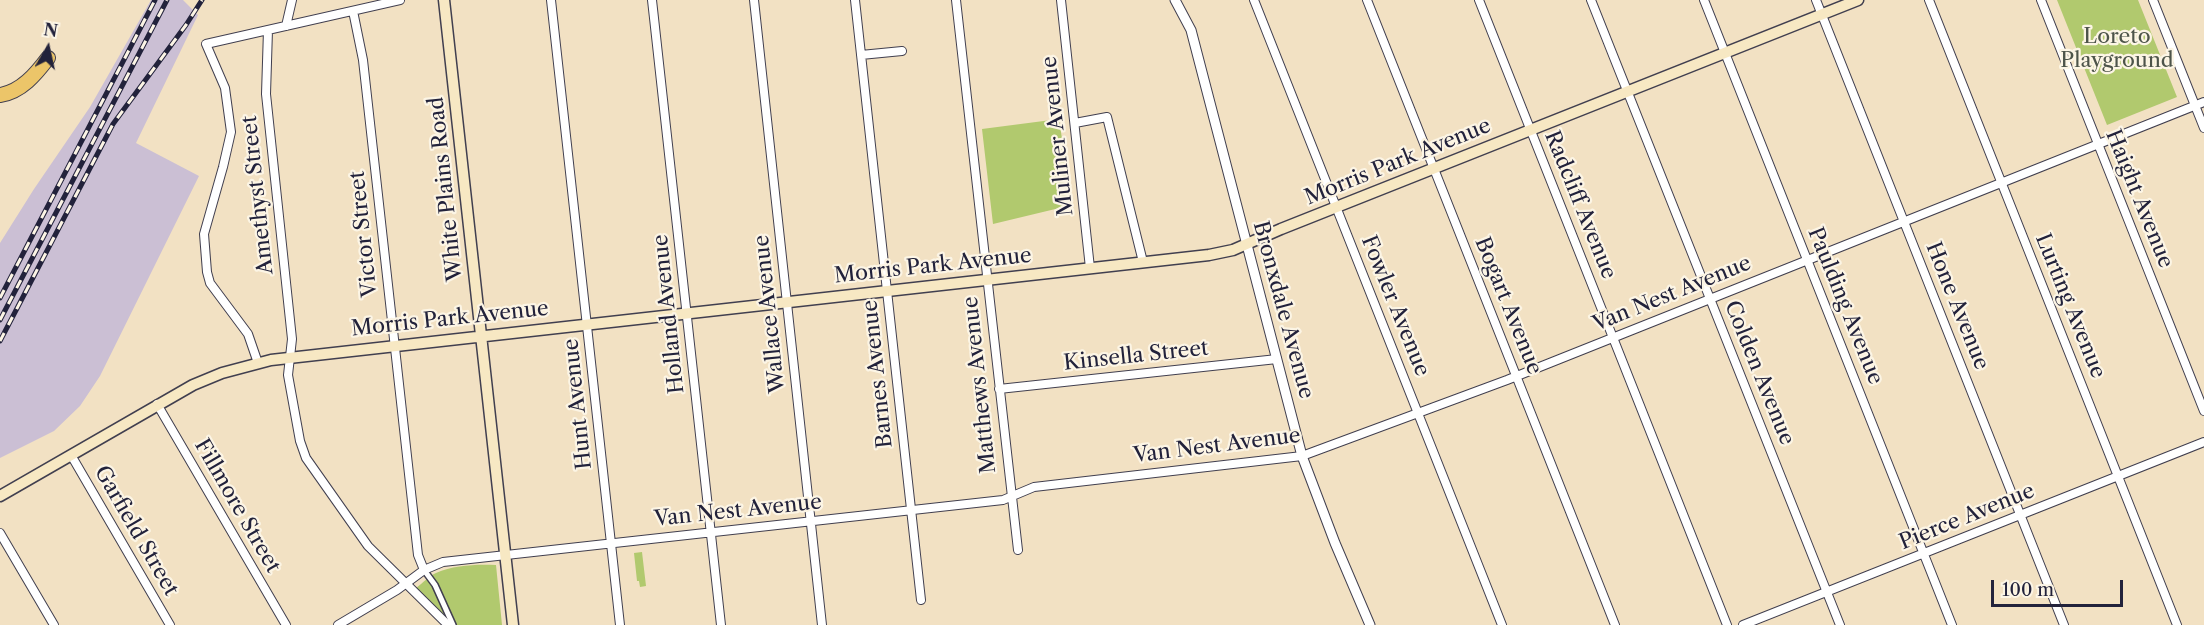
<!DOCTYPE html>
<html>
<head>
<meta charset="utf-8">
<style>
  body { margin:0 }
  #map { position:relative; width:2204px; height:625px; overflow:hidden; background:#f2e1c3; font-family:"Libre Caslon Text",serif }
  canvas { display:block }
  .north { position:absolute; left:18px; top:18px; width:60px; height:60px; -webkit-text-stroke:4px #fcf5e5; paint-order:stroke; rotate:9deg; font-size:16px; font-weight:700; line-height:24px; text-align:center; color:#22223b }
  .north::after { content:''; display:block; margin:auto; width:21px; height:27px; background:#22223b; clip-path:polygon(50% 0,100% 100%,50% 72%,0 100%) }
  .scale { position:absolute; left:1991px; top:580px; width:132px; height:27px; box-sizing:border-box; border:3px solid #22223b; border-top:0; padding-left:8px; font-size:18px; line-height:21px; white-space:nowrap; color:#22223b; -webkit-text-stroke:4px #fcf5e5; paint-order:stroke }
</style>
</head>
<body>
<div id="map">
<canvas width="2204" height="625"></canvas>
<div class="north">N</div>
<div class="scale">100 m</div>
</div>
<script>
const ctx = document.querySelector('canvas').getContext('2d');
ctx.lineJoin = 'round';
function fillPath(path, color) { ctx.fillStyle = color; ctx.fill(path, 'evenodd'); }
function strokePath(path, color, width, dash) { ctx.strokeStyle = color; ctx.lineWidth = width; ctx.lineCap = dash ? 'butt' : 'round'; ctx.setLineDash(dash || []); ctx.stroke(path); }
function drawText(font, color, halo, rows, align = 'center') {
  ctx.font = font + ' "Libre Caslon Text",serif'; ctx.lineWidth = 4.5; ctx.setLineDash([]); ctx.textBaseline = 'middle'; ctx.strokeStyle = halo; ctx.fillStyle = color; for (const [text, x, y, turn = 0] of rows) {
    ctx.save(); ctx.translate(x, y); ctx.rotate((+turn || 0) * Math.PI / 180); ctx.textAlign = isNaN(turn) ? turn : align; if (halo) ctx.strokeText(text, 0, 0); ctx.fillText(text, 0, 0); ctx.restore();
  }
}
fillPath(new Path2D(`
  M151 0H183L198 15 136 143 199 176 100 376 80 406 54 431 0 458V243L34 189 90 107Z`), '#cbbfd4');
fillPath(new Path2D(`
  M2057 0H2138L2177 97 2107 125Z
  M1059 119 1072 205 993 224 982 129Z
  M642 552 646 586 640 587 639 581H637L634 553Z
  M496 565 502 625H455L417 590 416 588C423 583 429 576 436 573 454 565 477 564 496 565Z`), '#b1c96e');
const pedestrian = new Path2D(`
  M424 570 435 585 453 625`);
const minor = new Path2D(`
  M551 0 620 625
  M652 0 721 625
  M754 0 822 625
  M855 0 921 600
  M956 0 1018 550
  M1061 0 1090 268
  M1254 0 1502 625
  M1367 0 1615 625
  M1479 0 1727 625
  M1591 0 1840 625
  M1704 0 1952 625
  M1816 0 2064 625
  M1929 0 2177 625
  M2041 0 2204 411
  M2153 0 2204 128
  M353 11 363 60 418 555 424 570
  M286 26 292 0
  M268 30 266 94 292 339 288 375 300 441 306 458 368 546 448 625
  M861 55 902 51
  M1075 123 1107 117 1143 262
  M258 363 248 334 210 283 207 272 204 234 223 167 231 132 225 88 206 44 400 0
  M999 389 1277 359
  M157 404 286 625
  M71 455 170 625
  M0 533 54 625
  M338 625 397 590 424 570 443 562 1003 500 1034 487 1302 456 1507 380 2204 102
  M1743 625 2204 442`);
const tertiary = new Path2D(`
  M1175 0 1191 30 1302 456 1335 543 1370 625`);
const secondary = new Path2D(`
  M444 0 513 625
  M0 496 193 385 222 373 271 360 1209 255 1233 250 1281 229 1858 0`);
const motorway = new Path2D(`
  M0 95C21 92 36 74 48 58`);
strokePath(pedestrian, '#413f4f', 8);
strokePath(minor, '#413f4f', 10);
strokePath(tertiary, '#413f4f', 11);
strokePath(secondary, '#413f4f', 13);
strokePath(motorway, '#413f4f', 16);
strokePath(pedestrian, '#fff', 5);
strokePath(minor, '#fff', 8);
strokePath(tertiary, '#fff', 9);
strokePath(secondary, '#f7e8c3', 10);
strokePath(motorway, '#ecc569', 14);
const rail = new Path2D(`
  M0 298 155 0
  M0 320 167 0
  M0 341 113 124 186 25 202 0`);
strokePath(rail, '#22223b', 5);
strokePath(rail, '#fcf5e5', 3, [9]);
drawText('21px', '#4d544a', '#fcf5e5', [
  ["Loreto",2117,37],
  ["Playground",2117,61]
]);
drawText('21px', '#22223b', '#fcf5e5', [
  ["Muliner Avenue",1058,136,-96],
  ["Morris Park Avenue",1398,162,-22],
  ["White Plains Road",446,189,-96],
  ["Amethyst Street",258,195,-96],
  ["Haight Avenue",2139,199,68],
  ["Radcliff Avenue",1580,205,68],
  ["Victor Street",364,234,-96],
  ["Morris Park Avenue",933,266,-6],
  ["Van Nest Avenue",1672,294,-22],
  ["Fowler Avenue",1395,306,68],
  ["Bogart Avenue",1508,306,68],
  ["Paulding Avenue",1845,306,68],
  ["Hone Avenue",1957,306,68],
  ["Lurting Avenue",2070,306,68],
  ["Bronxdale Avenue",1283,310,75],
  ["Holland Avenue",669,314,-96],
  ["Wallace Avenue",770,314,-96],
  ["Morris Park Avenue",450,319,-6],
  ["Kinsella Street",1136,356,-6],
  ["Colden Avenue",1759,373,68],
  ["Barnes Avenue",878,374,-96],
  ["Matthews Avenue",980,385,-96],
  ["Hunt Avenue",578,404,-96],
  ["Van Nest Avenue",1217,446,-7],
  ["Fillmore Street",237,506,60],
  ["Van Nest Avenue",738,511,-6],
  ["Pierce Avenue",1967,517,-22],
  ["Garfield Street",136,531,60]
]);
</script>
</body>
</html>
